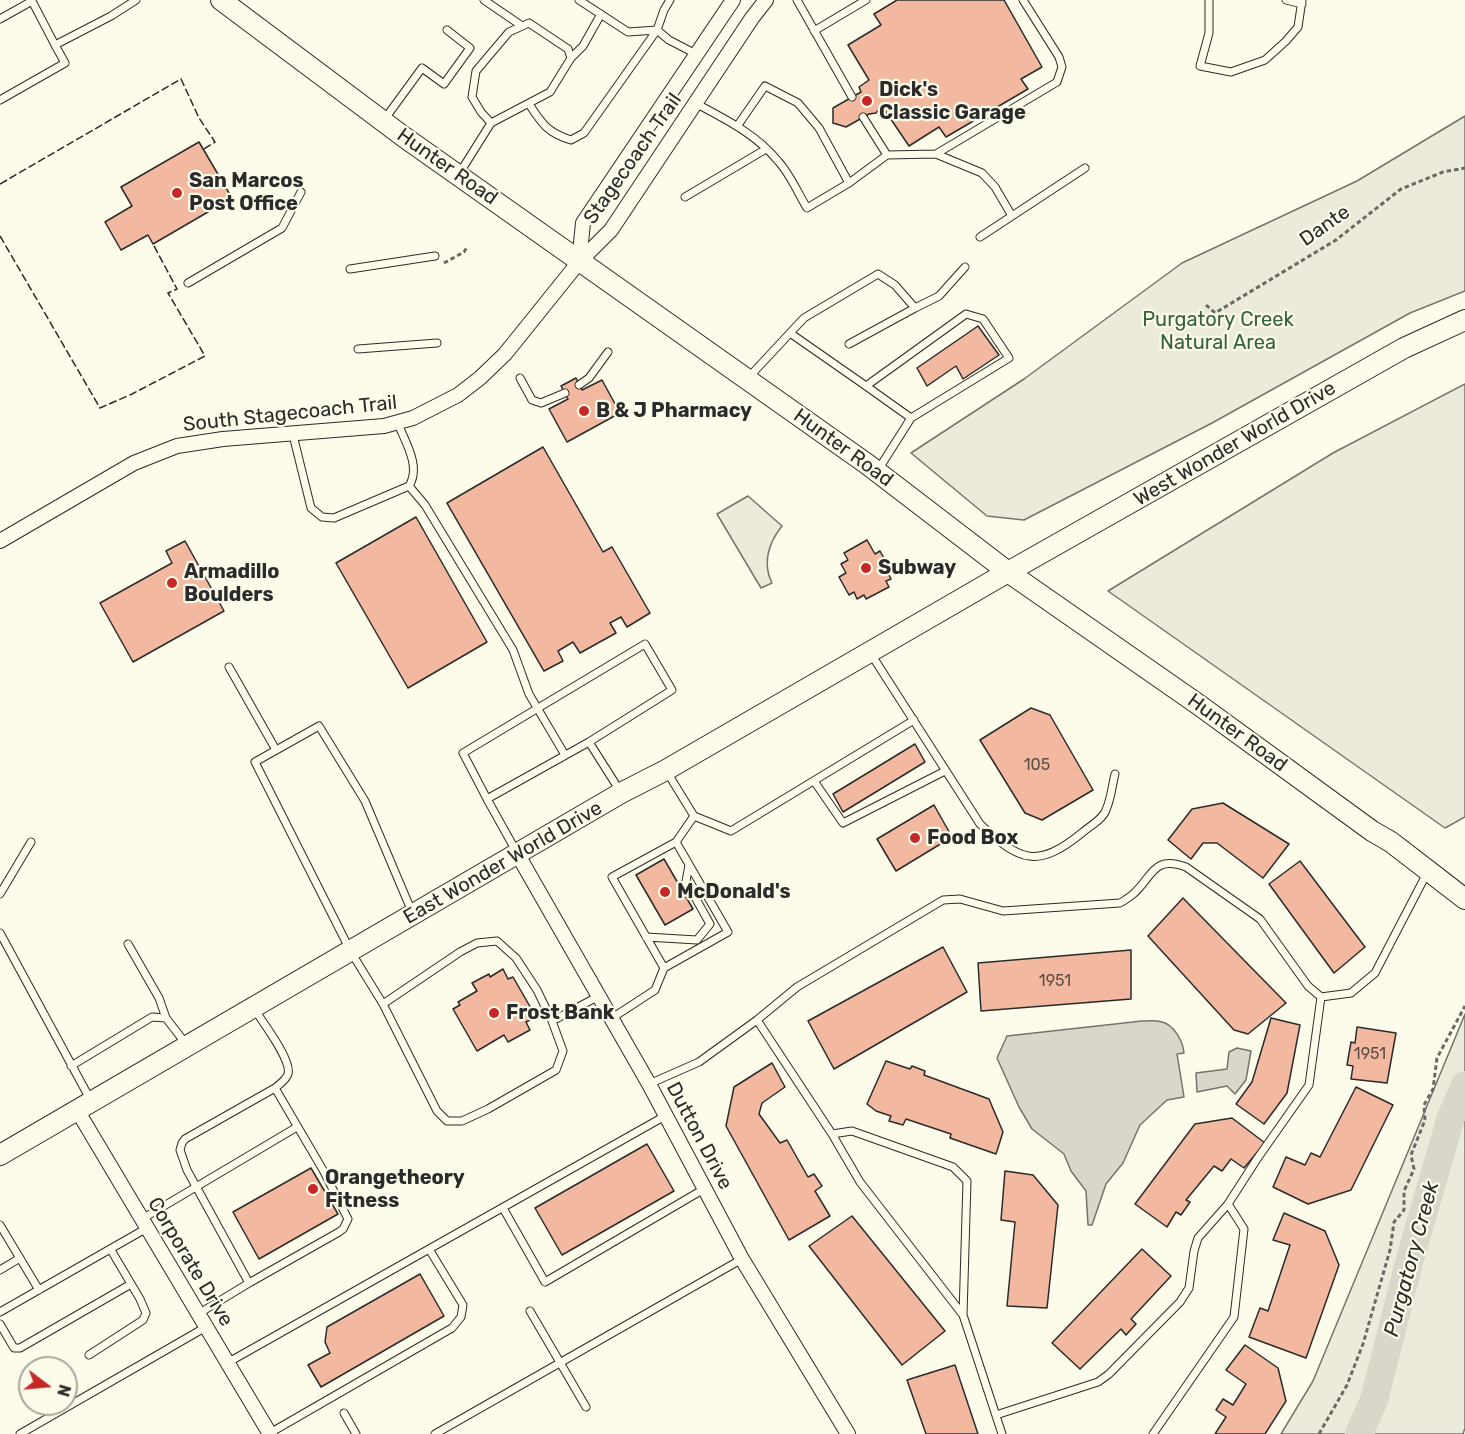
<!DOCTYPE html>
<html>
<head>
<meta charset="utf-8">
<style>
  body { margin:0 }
  #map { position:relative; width:1465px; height:1434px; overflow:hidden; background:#fdfbea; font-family:Rubik,sans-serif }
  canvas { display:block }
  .north { position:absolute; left:18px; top:1356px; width:60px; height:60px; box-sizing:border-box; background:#fdfbea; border:2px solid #a9a89e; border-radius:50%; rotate:106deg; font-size:16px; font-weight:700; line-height:24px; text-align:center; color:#2b2b2b }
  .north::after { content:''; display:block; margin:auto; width:21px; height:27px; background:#c62828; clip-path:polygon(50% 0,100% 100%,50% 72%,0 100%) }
</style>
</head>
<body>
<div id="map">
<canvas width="1465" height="1434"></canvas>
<div class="north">N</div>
</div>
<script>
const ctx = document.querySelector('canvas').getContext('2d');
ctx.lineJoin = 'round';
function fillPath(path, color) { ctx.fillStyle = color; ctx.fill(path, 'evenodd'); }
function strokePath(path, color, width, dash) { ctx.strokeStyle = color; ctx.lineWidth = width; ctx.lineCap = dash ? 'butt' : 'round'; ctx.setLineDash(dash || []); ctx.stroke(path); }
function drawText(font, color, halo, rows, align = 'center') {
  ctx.font = font + ' Rubik,sans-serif'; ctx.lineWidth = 4.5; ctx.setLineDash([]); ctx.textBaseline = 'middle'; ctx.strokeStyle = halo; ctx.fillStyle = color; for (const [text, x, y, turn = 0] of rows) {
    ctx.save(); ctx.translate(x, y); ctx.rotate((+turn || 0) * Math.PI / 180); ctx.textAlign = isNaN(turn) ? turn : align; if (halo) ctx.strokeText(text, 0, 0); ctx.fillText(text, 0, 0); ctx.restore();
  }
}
const green = new Path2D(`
  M1465 116V291L1410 313 1212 423 1024 520 987 516 911 453 1024 379 1182 263 1357 181Z
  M1465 384V817L1445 828 1108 591 1333 453Z
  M748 496 782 526C769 542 762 563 772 583L761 588 717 514Z
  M1465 1014V1428L1463 1434H1281L1313 1381Z`);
fillPath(green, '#ecebdb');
strokePath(green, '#74746e', 1.5);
const water = new Path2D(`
  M1142 1021C1148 1021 1156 1020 1162 1022 1174 1025 1183 1041 1184 1053L1177 1054 1184 1097 1167 1100 1140 1125 1123 1163 1106 1184 1092 1225H1088L1086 1191 1071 1171 1064 1154 1032 1129 1019 1107 997 1058 1007 1036Z
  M1237 1048 1251 1051 1246 1080 1235 1094 1227 1086 1197 1092 1196 1073 1227 1069 1229 1052Z`);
fillPath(water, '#d8d7c9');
strokePath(water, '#74746e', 1.5);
strokePath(new Path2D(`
  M1359 1434 1374 1400 1410 1259 1451 1117 1465 1085`), '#d8d7c9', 28);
const building = new Path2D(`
  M897 0H1004L1042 67 1021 79 1028 89 946 137 939 127 909 146 882 106 876 113 869 114 846 127 833 123V108L861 92 859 87 869 80 848 45 881 25 874 14Z
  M199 142 232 198 153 244 148 235 121 250 105 222 132 206 121 187Z
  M978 326 999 355 963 379 956 366 927 386 917 368Z
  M576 378 582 390 602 380 620 413 567 442 549 409 568 399 561 386Z
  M543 447 603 552 612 547 650 613 627 627 621 617 610 623 616 633 580 653 573 642 558 651 563 661 544 671 447 503Z
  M416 517 487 642 408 688 336 563Z
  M867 540 875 554 880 551 891 571 888 573 891 579 886 581 889 587 866 599 864 595 857 599 854 592 849 595 839 577 846 573 841 564 848 560 844 553Z
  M185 541 224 611 133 662 100 603 172 563 166 551Z
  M1031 708 1050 715 1093 790 1042 820 1025 813 980 740Z
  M915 744 925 762 843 812 833 794Z
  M1223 803 1289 844 1263 878 1217 843H1203L1191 859 1168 840 1192 809Z
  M934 805 952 837 896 871 877 839Z
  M664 859 693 909 665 925 636 875Z
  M1300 861 1365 947 1334 973 1269 884Z
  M1183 898 1286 1003 1248 1034 1234 1030 1148 936Z
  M943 947 967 992 834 1069 808 1021Z
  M1131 950V999L981 1011 978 963Z
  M503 969 508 979 513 977 536 1017 526 1022 530 1030 508 1042 504 1035 477 1051 453 1009 460 1005 458 1002 477 991 472 983 489 974 490 977Z
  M1271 1018 1300 1025 1287 1093 1264 1124 1236 1104 1252 1082Z
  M1357 1027 1396 1033 1387 1083 1351 1079 1353 1066 1347 1065 1351 1042 1355 1043Z
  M886 1061 910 1069 912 1066 925 1071 924 1075 989 1099 1003 1132 996 1154 950 1138 951 1134 906 1119 903 1125 889 1121 891 1116 876 1111 867 1104Z
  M772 1063 785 1087 762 1103 759 1114 780 1143 787 1140 808 1177 814 1174 822 1186 815 1191 830 1216 789 1240 726 1126 734 1087Z
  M1356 1087 1393 1105 1351 1190 1308 1204 1273 1187 1286 1157 1305 1165 1311 1153 1320 1157Z
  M1232 1118 1265 1143 1244 1168 1231 1159 1222 1171 1214 1166 1186 1200 1190 1202 1181 1215 1176 1212 1167 1227 1135 1204 1195 1124Z
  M647 1144 674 1191 562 1255 535 1208Z
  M311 1168 338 1214 259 1259 233 1212Z
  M1005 1171 1033 1175 1058 1205 1047 1308 1007 1306 1015 1222 1001 1220Z
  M1284 1213 1325 1231 1339 1265 1306 1358 1249 1337 1260 1308 1268 1311 1290 1245 1273 1240Z
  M852 1216 945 1331 902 1365 809 1246Z
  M1142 1249 1171 1276 1131 1319 1136 1324 1126 1335 1121 1329 1080 1369 1052 1343Z
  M420 1274 444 1316 321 1387 308 1365 330 1353 325 1342 327 1327Z
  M1245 1345 1278 1368 1286 1401 1265 1434H1215L1226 1417 1216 1410 1223 1399 1233 1405 1246 1384 1226 1370Z
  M955 1365 978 1434H926L907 1380Z`);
fillPath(building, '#f2b8a0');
strokePath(building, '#2b2b2b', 1.5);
const lane = new Path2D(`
  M484 0 522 26
  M579 0 628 32 657 30
  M670 0 664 10 657 30 669 40 696 54
  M797 0 852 97
  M1209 0V33L1200 66 1231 72 1265 60 1286 41 1298 27 1302 0
  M1286 0 1302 4
  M0 19 32 1 55 45
  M814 31 866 0
  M571 58 583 46 601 14
  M0 100 65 63 55 45 111 16 136 0
  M695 103C725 119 756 134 778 161 790 174 798 193 807 208L849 183 887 155 936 154 982 173 995 187 1012 216 1085 168
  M529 104C542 124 548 133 571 140L584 133 657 30
  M863 117 887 155
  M384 120 422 68 444 84 470 48 447 30
  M738 125 765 86 798 103 819 128 849 183
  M936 154 1057 82 1062 67 1059 57 1023 0
  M459 174 491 123 550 92 571 58 568 49 529 23 509 32 476 71 472 97 481 112 491 123
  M685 197 766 149
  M980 237 1012 216
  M350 269 435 256
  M188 283 282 228 301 192
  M790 333 866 386 966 314 983 319 1009 358 911 418 878 470
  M849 344 915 308
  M358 349 437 343
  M749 377 804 318 878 274 895 285 915 308 939 296 965 267
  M520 378 532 400 541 403 565 393
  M579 385 589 378 608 352
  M866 386 911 418
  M293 435 311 508 322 517 334 518 409 486C421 467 406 443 398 424
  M409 486 425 505 513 650 529 694 565 755
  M871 654 980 824C1020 862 1038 869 1083 832 1090 826 1103 819 1106 810 1111 799 1112 786 1115 774
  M229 667 276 750
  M667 772 694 816 731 831 914 720
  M814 781 843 823 945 771
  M487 799 463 753 645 644 672 690 589 742
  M516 851 487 799 589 742 620 791
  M0 894 31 842
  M0 933 90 1099
  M646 937 697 940 710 924 686 881 689 865
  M497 941 516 958 537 990 552 1021 563 1051 556 1070 488 1109 462 1121H447L437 1111 383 1004 460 952 477 943Z
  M128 944 159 998 166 1018
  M664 968 728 932 676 842
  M383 1004 351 952 255 762 319 726 365 801 412 912
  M255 1010C263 1023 292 1060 288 1074 286 1080 280 1084 275 1088L185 1139 182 1143 180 1150 187 1170 249 1283 339 1232 343 1229 348 1219 323 1170 275 1088
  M612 1018 655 990 664 968 612 877 676 842 694 816
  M757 1020 832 1134 860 1182 963 1315 1002 1434
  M552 1021 599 996
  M71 1066 152 1017 166 1018 186 1044
  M649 1084 699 1062 757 1020 797 987 943 900 960 899 1003 911 1120 903C1124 901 1128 898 1132 895 1152 879 1152 854 1186 867L1260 919 1308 986 1321 997 1351 993 1375 973 1427 873
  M832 1134 852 1131 953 1167 967 1181 963 1315
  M503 1208 545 1282 704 1189
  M142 1219 297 1127
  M0 1225 39 1290
  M0 1270 20 1258
  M530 1311 586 1407
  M0 1312 147 1228
  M198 1314 249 1283
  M0 1324 14 1348H20L131 1284
  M89 1355 143 1320 146 1313 140 1299 111 1250
  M227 1363 665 1116
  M344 1413 356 1434
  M996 1415 1098 1382 1109 1374 1180 1302 1189 1288 1194 1251 1198 1238 1228 1204
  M270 1433 452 1328 461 1317 463 1305 429 1249
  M20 1434 206 1327
  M435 1434 742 1259
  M1153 1434 1234 1317 1244 1229 1228 1204 1257 1159 1309 1085 1321 997`);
const street = new Path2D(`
  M579 262 583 223 733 0
  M0 541 134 463 177 446 223 439 384 426 413 418 458 395 480 378 505 354 579 262 611 230 752 18 766 0
  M518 855 649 1084 742 1259 848 1434
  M77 1110 270 1434`);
const secondary = new Path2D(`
  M221 0 404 137 867 464 1008 572 1199 705 1372 831 1391 842 1465 899
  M0 1155 621 793 666 770 1008 572 1404 348 1465 320`);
strokePath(lane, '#2b2b2b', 9);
strokePath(street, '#2b2b2b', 16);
strokePath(secondary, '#2b2b2b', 22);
strokePath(new Path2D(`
  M444 263 464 252 467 247
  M1206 305 1215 313 1336 240 1401 189 1443 172 1465 168
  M1319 1434 1347 1385 1363 1344 1390 1250 1394 1222 1404 1210V1191L1414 1169 1411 1155 1425 1120 1424 1105 1433 1089 1437 1058 1465 1006`), '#6a6964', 3, [4.5, 3]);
strokePath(lane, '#fdfbea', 7);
strokePath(street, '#fdfbea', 14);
strokePath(secondary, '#fdfbea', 20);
strokePath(new Path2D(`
  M0 184 181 79 199 118 215 142 204 149
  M0 236 100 408 132 394 205 356 168 293 177 289 153 244`), '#2b2b2b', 1.5, [8, 3]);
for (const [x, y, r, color] of [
  [867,101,6,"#c62828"],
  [177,193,6,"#c62828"],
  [584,411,6,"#c62828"],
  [866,568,6,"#c62828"],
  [172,583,6,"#c62828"],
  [915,838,6,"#c62828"],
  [665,892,6,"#c62828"],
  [494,1013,6,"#c62828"],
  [313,1189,6,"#c62828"]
]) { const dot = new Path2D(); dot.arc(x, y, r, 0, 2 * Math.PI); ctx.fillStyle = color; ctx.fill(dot); strokePath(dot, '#fdfbea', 2); }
drawText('16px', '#5d4e48', null, [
  ["105",1037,765],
  ["1951",1055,981],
  ["1951",1370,1054]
]);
drawText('bold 20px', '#2b2b2b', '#fdfbea', [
  ["Dick's",879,90],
  ["Classic Garage",879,113],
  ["San Marcos",189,181],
  ["Post Office",189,204],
  ["B & J Pharmacy",596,411],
  ["Subway",878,568],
  ["Armadillo",184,572],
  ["Boulders",184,595],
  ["Food Box",927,838],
  ["McDonald's",677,892],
  ["Frost Bank",506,1013],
  ["Orangetheory",325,1178],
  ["Fitness",325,1201]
], 'left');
drawText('20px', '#2b2b2b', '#fdfbea', [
  ["Stagecoach Trail",633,159,-55],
  ["Hunter Road",447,167,35],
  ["Dante",1325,226,-35],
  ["South Stagecoach Trail",290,414,-6],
  ["West Wonder World Drive",1235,444,-30],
  ["Hunter Road",843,448,36],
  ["Hunter Road",1237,733,36],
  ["East Wonder World Drive",503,863,-30],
  ["Dutton Drive",699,1136,62],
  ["Corporate Drive",190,1262,59]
]);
drawText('20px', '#34623c', '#fdfbea', [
  ["Purgatory Creek",1218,320],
  ["Natural Area",1218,343]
]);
drawText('italic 21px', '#2b2b2b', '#fdfbea', [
  ["Purgatory Creek",1412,1259,-75]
]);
</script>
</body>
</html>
